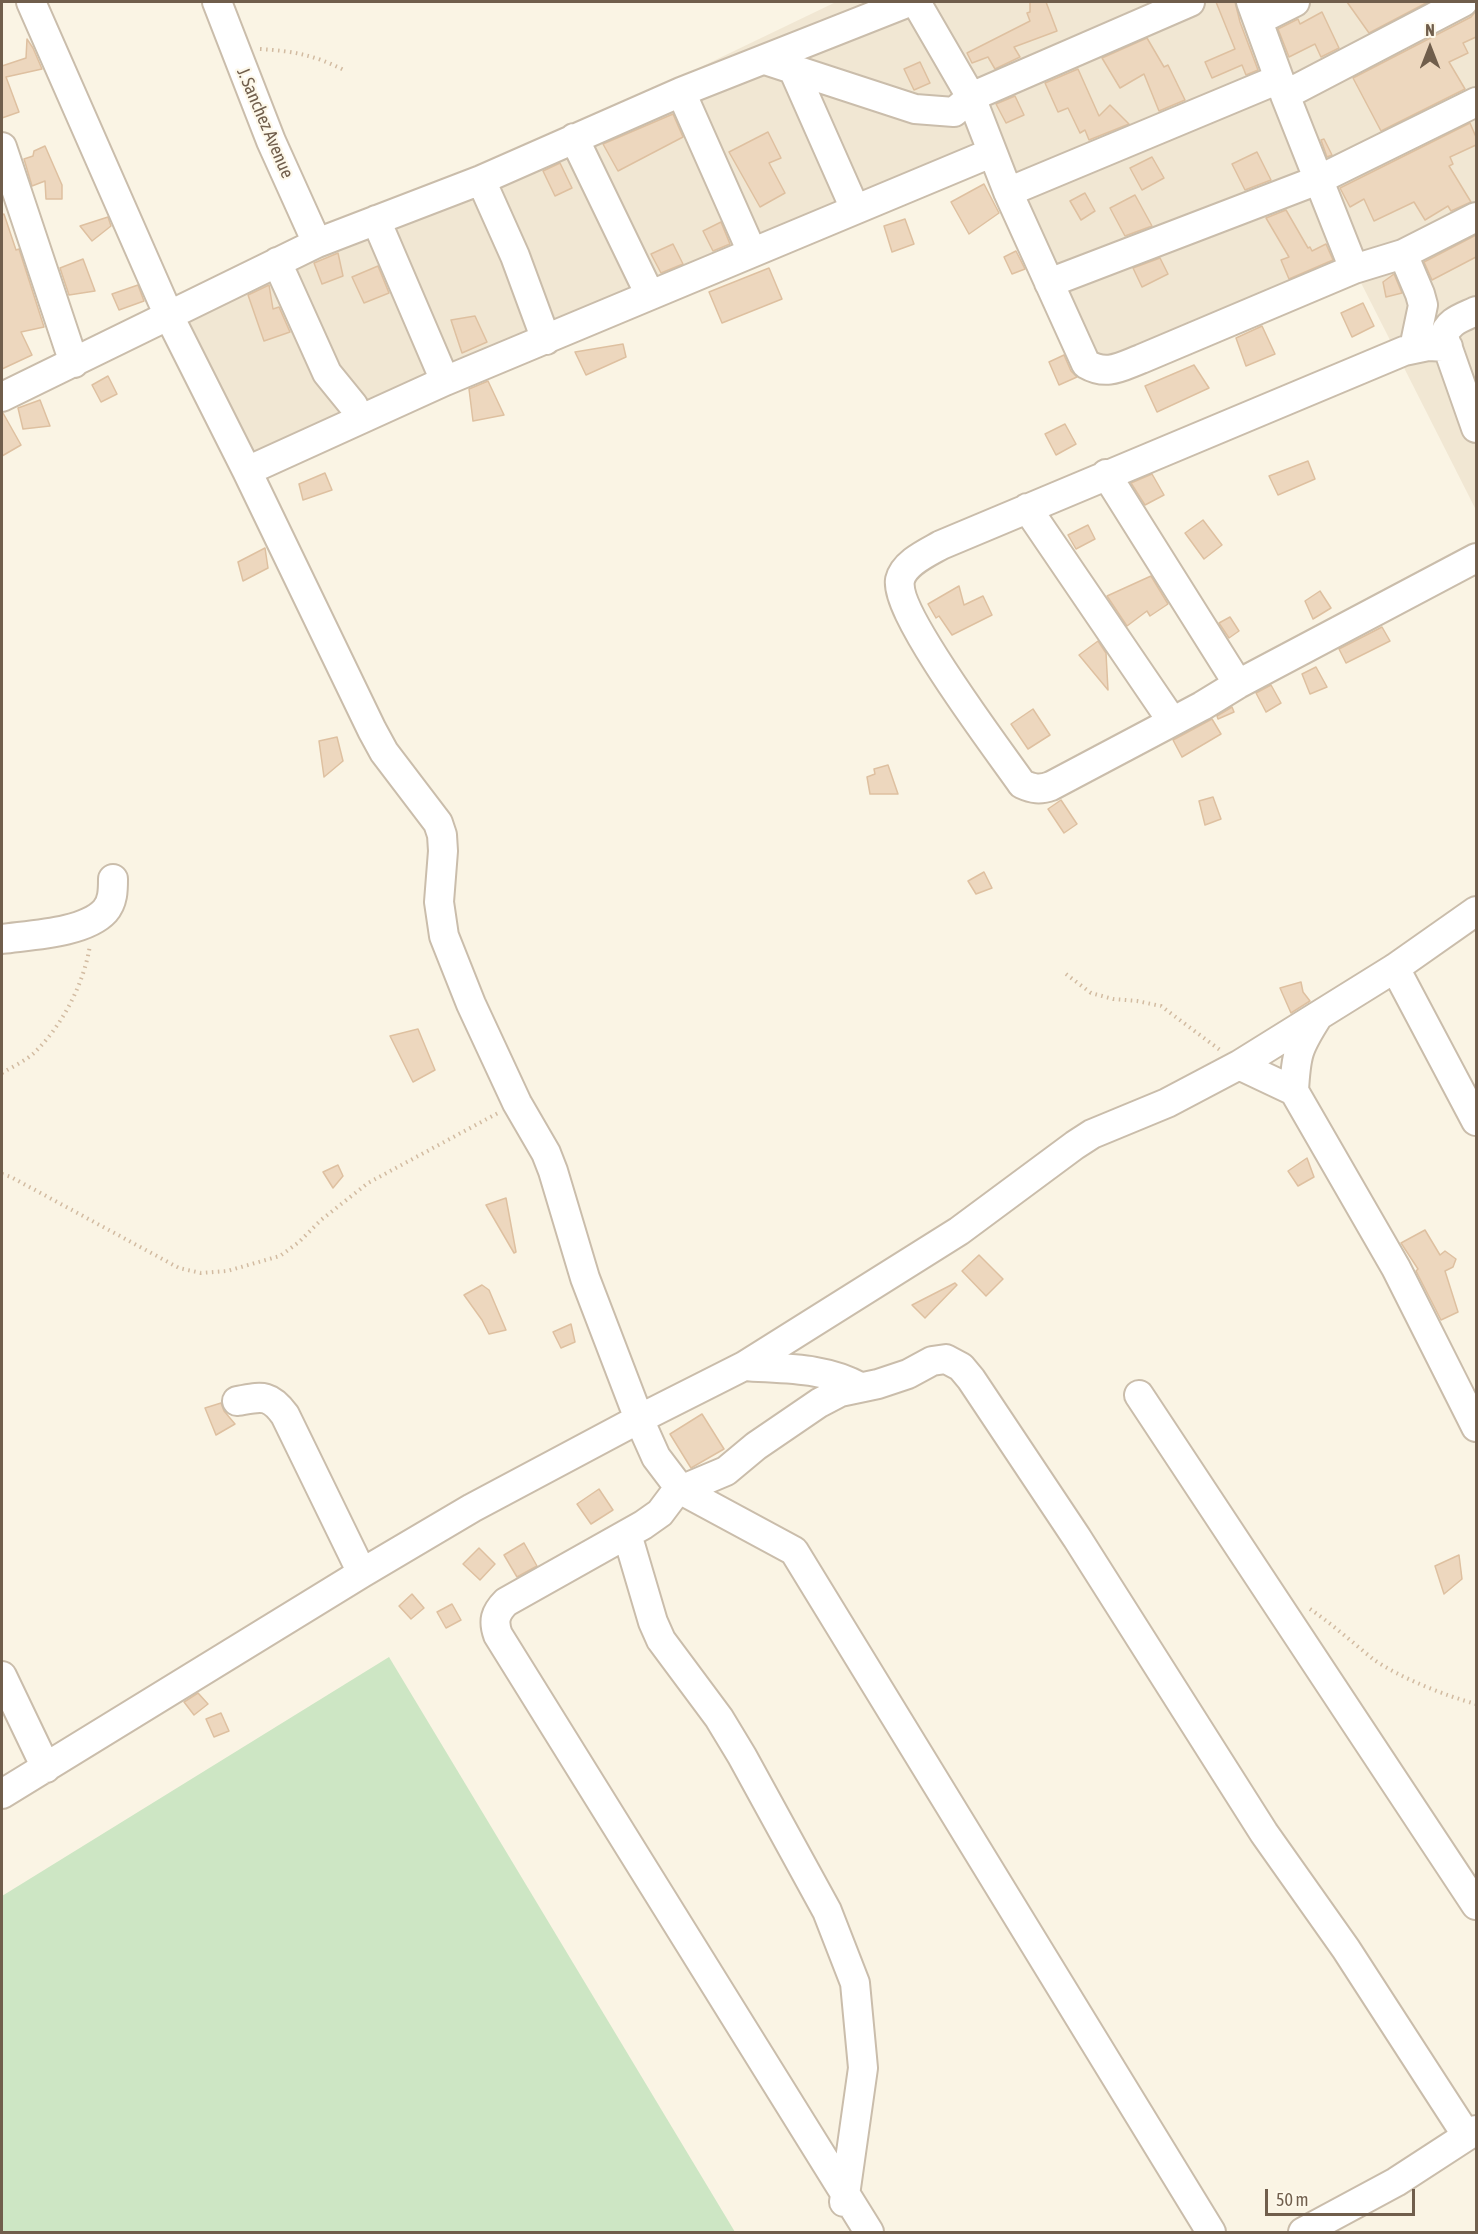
<!DOCTYPE html>
<html>
<head>
<meta charset="utf-8">
<style>
  body { margin:0 }
  #map { position:relative; width:1478px; height:2234px; overflow:hidden; background:#faf4e4; font-family:"Asap Condensed",sans-serif }
  canvas { display:block }
  .frame { position:absolute; inset:0; border:3px solid #705e4c; pointer-events:none }
  .north { position:absolute; left:1400px; top:18px; width:60px; height:60px; -webkit-text-stroke:4px #fdf8ea; paint-order:stroke; rotate:0deg; font-size:16px; font-weight:700; line-height:24px; text-align:center; color:#705e4c }
  .north::after { content:''; display:block; margin:auto; width:21px; height:27px; background:#705e4c; clip-path:polygon(50% 0,100% 100%,50% 72%,0 100%) }
  .scale { position:absolute; left:1265px; top:2189px; width:150px; height:27px; box-sizing:border-box; border:3px solid #705e4c; border-top:0; padding-left:8px; font-size:18px; line-height:21px; white-space:nowrap; color:#705e4c; -webkit-text-stroke:4px #fdf8ea; paint-order:stroke }
</style>
</head>
<body>
<div id="map">
<canvas width="1478" height="2234"></canvas>
<div class="frame"></div>
<div class="north">N</div>
<div class="scale">50 m</div>
</div>
<script>
const ctx = document.querySelector('canvas').getContext('2d');
ctx.lineJoin = 'round';
function fillPath(path, color) { ctx.fillStyle = color; ctx.fill(path, 'evenodd'); }
function strokePath(path, color, width, dash) { ctx.strokeStyle = color; ctx.lineWidth = width; ctx.lineCap = dash ? 'butt' : 'round'; ctx.setLineDash(dash || []); ctx.stroke(path); }
function drawText(font, color, halo, rows, align = 'center') {
  ctx.font = font + ' "Asap Condensed",sans-serif'; ctx.lineWidth = 4.5; ctx.setLineDash([]); ctx.textBaseline = 'middle'; ctx.strokeStyle = halo; ctx.fillStyle = color; for (const [text, x, y, turn = 0] of rows) {
    ctx.save(); ctx.translate(x, y); ctx.rotate((+turn || 0) * Math.PI / 180); ctx.textAlign = isNaN(turn) ? turn : align; if (halo) ctx.strokeText(text, 0, 0); ctx.fillText(text, 0, 0); ctx.restore();
  }
}
fillPath(new Path2D(`
  M836 2H1476V510L1353 267 1100 362 991 155 252 459 181 317Z`), '#f1e7d3');
fillPath(new Path2D(`
  M389 1657 735 2232H2V1896Z`), '#cde6c4');
const building = new Path2D(`
  M1030 2H1046L1057 31 1014 47 1020 57 995 69 988 57 972 63 967 53 1030 21 1027 13 1030 12Z
  M1216 2H1235L1240 22 1258 70 1246 75 1242 65 1212 78 1205 62 1235 49Z
  M1347 2H1428L1369 33Z
  M1476 11V37L1463 43 1468 53 1449 62 1465 89 1381 131 1353 78 1471 17Z
  M1322 12 1339 48 1321 57 1315 44 1289 57 1278 29 1298 19 1300 24Z
  M1147 38 1164 67 1168 65 1185 100 1159 111 1144 74 1120 88 1102 58Z
  M27 39 33 48 42 69 6 77 19 112 2 118V66L26 58Z
  M920 62 930 83 914 90 904 69Z
  M1078 69 1099 116 1110 105 1129 124 1089 140 1085 130 1080 133 1068 108 1058 112 1045 83Z
  M1015 96 1024 115 1006 123 996 104Z
  M673 114 683 137 618 171 603 144Z
  M1470 123 1476 137V145L1450 157 1453 164 1449 166 1471 202 1451 211 1448 206 1425 220 1414 202 1374 221 1364 199 1350 207 1340 188Z
  M768 132 781 158 769 163 785 193 760 207 729 152Z
  M1324 139 1332 155 1327 157 1321 140Z
  M45 146 62 185V199H46L45 181 32 186 24 159 33 156 34 151Z
  M1257 152 1271 180 1245 190 1232 164Z
  M1152 157 1164 178 1142 190 1130 168Z
  M560 163 572 188 555 196 543 171Z
  M984 184 999 213 969 234 951 202Z
  M1085 193 1095 211 1081 220 1070 201Z
  M1135 195 1152 226 1125 236 1110 208Z
  M1286 210 1308 248 1310 247 1312 251 1326 244 1333 260 1289 279 1281 260 1289 257 1266 218Z
  M4 214 16 250 19 249 44 327 21 332 32 355 2 369V215Z
  M108 217 111 226 92 241 80 226Z
  M905 219 914 244 892 252 884 226Z
  M721 222 730 244 713 251 703 231Z
  M1476 235V257L1432 280 1424 262Z
  M673 244 683 264 661 273 651 254Z
  M1016 251 1025 269 1012 274 1004 257Z
  M338 253 343 276 322 284 314 263Z
  M1160 258 1168 274 1142 287 1133 268Z
  M83 259 95 291 69 295 60 268Z
  M378 266 389 293 364 303 352 277Z
  M769 268 782 299 722 323 709 292Z
  M1394 274 1402 293 1386 297 1383 282Z
  M138 285 144 301 119 310 112 294Z
  M269 285 273 309 279 307 290 332 264 341 248 295Z
  M1363 303 1374 326 1352 337 1341 313Z
  M475 316 487 342 462 353 451 320Z
  M1262 326 1275 354 1246 366 1236 338Z
  M623 344 626 357 586 375 575 352Z
  M1064 355 1071 371 1077 377 1059 385 1049 362Z
  M1194 365 1209 388 1157 412 1145 386Z
  M108 376 117 394 101 402 92 385Z
  M488 381 504 415 473 421 469 389Z
  M40 400 50 426 23 429 18 408Z
  M2 413H3L21 445 2 456Z
  M1065 424 1076 444 1056 455 1045 434Z
  M1308 461 1315 479 1278 495 1269 476Z
  M325 473 332 490 303 500 299 484Z
  M1152 474 1164 495 1145 505 1131 483Z
  M1203 520 1222 545 1204 559 1185 533Z
  M1088 525 1095 539 1076 549 1068 535Z
  M265 548 268 568 243 581 238 562Z
  M1151 576 1168 604 1150 616 1147 611 1127 626 1107 596Z
  M959 586 964 605 983 596 992 615 952 635 939 616 936 618 928 604Z
  M1320 591 1331 608 1313 619 1305 601Z
  M1230 617 1239 631 1229 638 1219 623Z
  M1382 627 1390 641 1346 663 1339 649Z
  M1098 641 1106 653 1108 690 1079 655Z
  M1316 667 1327 687 1310 694 1302 674Z
  M1271 685 1281 703 1266 712 1256 693Z
  M1232 707 1234 712 1218 719 1217 716Z
  M1033 709 1050 735 1028 749 1011 724Z
  M1212 719 1221 734 1182 757 1173 740Z
  M337 737 343 761 324 777 319 741Z
  M888 765 898 794H870L867 777 875 774 874 769Z
  M1213 797 1221 819 1205 825 1199 801Z
  M1061 800 1077 824 1064 833 1048 809Z
  M984 872 992 888 976 894 968 881Z
  M1301 982 1303 992 1310 1001 1291 1013 1280 988Z
  M418 1029 435 1070 413 1082 390 1036Z
  M1307 1158 1314 1177 1298 1186 1288 1171Z
  M338 1165 343 1176 333 1188 323 1172Z
  M506 1198 516 1252 514 1253 486 1205Z
  M1425 1230 1440 1255 1445 1251 1456 1259 1453 1267 1445 1271 1458 1312 1441 1320 1416 1271 1418 1269 1401 1243Z
  M979 1255 1003 1279 986 1296 962 1271Z
  M955 1283 957 1285 925 1318 912 1305Z
  M482 1285 489 1290 506 1330 489 1334 482 1320 464 1295Z
  M571 1324 575 1342 561 1348 553 1332Z
  M221 1403 224 1411 235 1424 216 1435 205 1408Z
  M702 1414 724 1449 691 1468 670 1434Z
  M599 1489 613 1510 591 1524 577 1504Z
  M524 1543 537 1566 517 1577 504 1555Z
  M479 1548 495 1564 480 1580 463 1564Z
  M1459 1555 1462 1579 1444 1594 1435 1566Z
  M412 1594 424 1608 411 1619 399 1606Z
  M452 1604 461 1620 446 1628 437 1612Z
  M198 1693 208 1704 194 1715 184 1702Z
  M221 1713 229 1731 214 1737 206 1719Z`);
fillPath(building, '#edd7be');
strokePath(building, '#dec0a0', 1.5);
const minor = new Path2D(`
  M217 2 271 141 317 243
  M916 2 971 97 1008 192 1086 364C1107 376 1120 367 1141 359L1354 269 1403 254 1476 217
  M1251 2 1285 95 1354 269
  M1259 20 1295 2
  M765 60 915 109 954 112 971 97 1190 2
  M793 69 855 209
  M681 92 752 252
  M1285 95 1463 2
  M574 138 650 295
  M2 147 74 363
  M481 180 515 256 546 340
  M1008 192 1279 79
  M376 220 445 381
  M1403 254 1420 294 1423 305 1414 348
  M277 262 327 373 353 405 360 419
  M1049 283 1318 180 1476 102
  M1476 311C1464 317 1447 321 1444 337L1476 428
  M1448 347 1428 346 1404 351 941 545C927 553 904 563 900 580 894 613 999 751 1022 784 1033 789 1040 790 1051 786L1202 706 1238 684 1476 558
  M2 397 317 243 481 180 681 92 909 2
  M247 471 445 381 991 153
  M1106 474 1238 684
  M1027 508 1172 721
  M2 939C30 935 85 933 105 911 113 902 113 890 113 879
  M1395 968 1476 1121
  M1239 1065 1294 1091 1396 1268 1476 1427
  M1294 1091C1296 1054 1298 1048 1317 1018
  M744 1366C783 1369 825 1367 860 1387
  M1139 1395 1476 1905
  M237 1401C261 1397 269 1393 285 1415L362 1573
  M627 1534 653 1622 661 1640 719 1718 742 1756 827 1911 855 1983 863 2068 844 2202
  M2 1676 46 1768
  M2 1794 362 1573 472 1508 639 1419 585 1278 553 1171 546 1153 517 1103 471 1004 444 936 439 902 443 851 442 835 438 823 384 752 372 730 247 471 169 316 31 2
  M869 2232 498 1635C493 1621 495 1613 506 1602L643 1525 660 1513 672 1497 681 1490 726 1471 756 1446 819 1403 840 1392 878 1384 908 1374 932 1361 946 1359 961 1367 971 1379 1077 1538 1264 1833 1346 1949 1467 2136
  M1211 2232 794 1551 681 1490 656 1457 639 1419 744 1366 959 1231 1075 1145 1092 1134 1167 1103 1239 1065 1395 968 1476 911
  M1303 2232 1396 2182 1476 2130`);
strokePath(minor, '#cabdab', 32);
strokePath(new Path2D(`
  M260 49C293 51 314 55 344 70
  M1066 974 1091 993 1113 999 1137 1001 1161 1006 1220 1050
  M2 1073C12 1067 25 1061 34 1053 62 1026 84 984 90 945
  M2 1174 11 1177 179 1268 201 1273 227 1271 280 1256 299 1242 321 1220 368 1183 498 1113
  M1310 1609C1332 1624 1352 1642 1373 1659 1398 1677 1446 1696 1476 1704`), '#d2bba1', 4, [1.5, 4.5]);
strokePath(minor, '#fff', 28);
drawText('18px', '#705e4c', '#fdf8ea', [
  ["J. Sanchez Avenue",265,123,67]
]);
</script>
</body>
</html>
